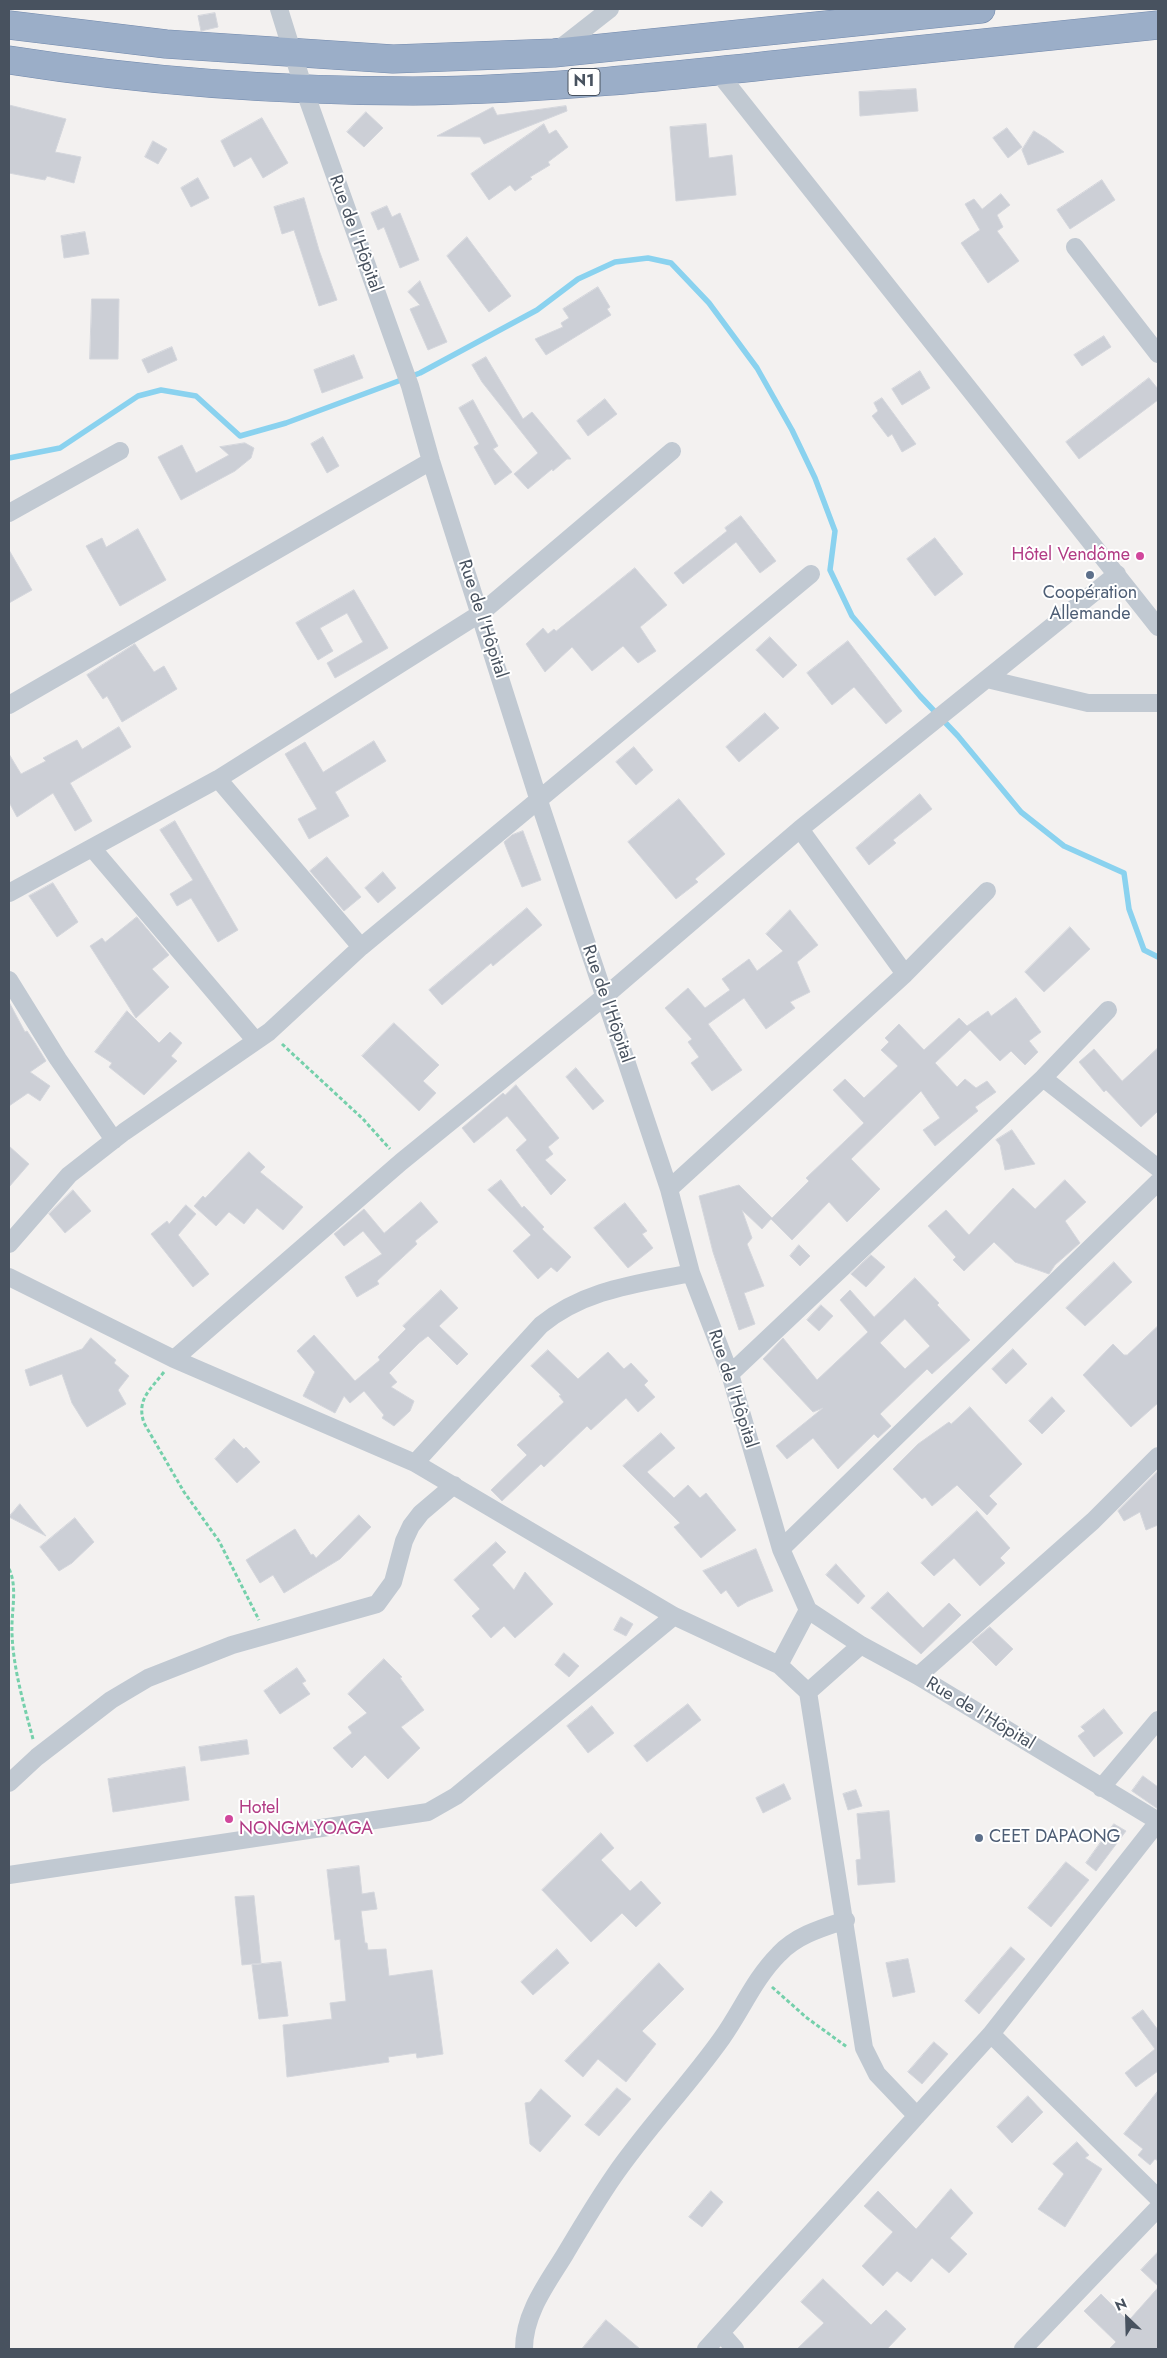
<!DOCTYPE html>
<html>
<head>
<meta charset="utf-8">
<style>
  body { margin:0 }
  #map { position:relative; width:1167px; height:2358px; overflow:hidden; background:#f3f1f0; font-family:Jost,sans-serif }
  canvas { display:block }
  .frame { position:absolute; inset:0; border:10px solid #48525f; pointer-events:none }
  .north { position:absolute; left:1102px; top:2293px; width:50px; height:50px; -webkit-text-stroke:4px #fff; paint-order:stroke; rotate:336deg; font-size:14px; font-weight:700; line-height:20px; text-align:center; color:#48525f }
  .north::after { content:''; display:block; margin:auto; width:18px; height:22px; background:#48525f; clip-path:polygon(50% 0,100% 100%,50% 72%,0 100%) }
</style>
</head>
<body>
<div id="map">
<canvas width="1167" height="2358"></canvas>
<div class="frame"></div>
<div class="north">N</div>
</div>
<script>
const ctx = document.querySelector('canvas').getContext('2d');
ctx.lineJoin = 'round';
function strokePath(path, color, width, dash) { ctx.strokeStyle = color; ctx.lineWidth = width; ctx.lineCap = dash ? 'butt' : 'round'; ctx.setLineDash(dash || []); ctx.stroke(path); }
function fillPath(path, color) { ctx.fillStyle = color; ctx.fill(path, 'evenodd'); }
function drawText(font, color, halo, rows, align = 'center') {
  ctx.font = font + ' Jost,sans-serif'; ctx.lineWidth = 4; ctx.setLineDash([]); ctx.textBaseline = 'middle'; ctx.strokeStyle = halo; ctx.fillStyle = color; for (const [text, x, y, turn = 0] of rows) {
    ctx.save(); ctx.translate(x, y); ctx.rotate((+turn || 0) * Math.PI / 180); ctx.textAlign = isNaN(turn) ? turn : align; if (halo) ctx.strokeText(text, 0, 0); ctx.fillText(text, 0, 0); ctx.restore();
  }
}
strokePath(new Path2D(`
  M9 458 60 448 138 396 161 390 196 396 240 436 286 423 420 373 537 310 578 279 615 262 648 258 671 263 709 303 757 368 792 430 815 478 835 531 830 570 852 616 920 696 958 736 1021 812 1064 846 1124 873 1129 909 1144 950 1158 957`), '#8ad2ef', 5.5);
const building = new Path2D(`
  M215 13 218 27 201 31 198 16Z
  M916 89 918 111 860 116 859 92Z
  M9 105 66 119 55 152 81 157 74 183 47 176 45 180 9 173Z
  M566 106 567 111 484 144 480 137 437 136 493 107 497 115Z
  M366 112 383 128 364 147 347 132Z
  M262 118 288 163 263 178 251 157 234 167 221 141Z
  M544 124 549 134 556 130 568 147 548 162 550 165 530 177 532 179 515 191 510 185 489 200 471 174Z
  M706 124 709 158 732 155 736 195 676 201 670 127Z
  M1007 128 1022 147 1008 158 993 138Z
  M1034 131 1047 139 1064 152 1028 165 1022 150Z
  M153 141 167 149 158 164 145 157Z
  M198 178 209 198 191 207 181 188Z
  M1102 180 1115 200 1070 229 1057 210Z
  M1001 194 1010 205 997 215 1003 227 997 231 1019 261 988 283 961 243 980 230 965 204 974 199 982 209Z
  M304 198 319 250 337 300 319 306 294 230 282 234 274 207Z
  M387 206 392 217 400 213 419 260 400 268 384 227 378 230 371 213Z
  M85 232 89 254 64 258 61 236Z
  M467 237 511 296 489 312 447 256Z
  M420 281 447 342 428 350 410 309 420 305 408 292Z
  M598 287 610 307 607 309 611 315 546 355 535 339 563 327 561 323 569 318 563 309Z
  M92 299H119L118 359H90Z
  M1104 336 1111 347 1082 366 1074 355Z
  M172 347 177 360 148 373 142 360Z
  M354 355 363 378 322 393 314 370Z
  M486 357 523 419 532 412 571 459H567L553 471 552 469 528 489 514 474 538 453 482 382 472 365Z
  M920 371 930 388 902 405 892 389Z
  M1149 378 1158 389V400L1079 459 1066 442Z
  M882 398 916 444 902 452 892 434 888 437 872 416 878 411 874 403Z
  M605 399 617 414 588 436 577 421Z
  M473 400 498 446 493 449 512 472 495 485 474 447 479 444 459 408Z
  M323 437 339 466 327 473 311 444Z
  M245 443 254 448 251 458 235 471 181 500 158 457 182 445 196 473 229 455 220 447Z
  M741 516 776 561 760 573 736 542 683 584 674 573 727 531 725 528Z
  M138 529 166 580 120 606 86 546 102 538 106 547Z
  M935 538 963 574 935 596 907 559Z
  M9 550 32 590 9 603Z
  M635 568 667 605 640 627 656 651 638 663 623 646 592 671 572 647 545 672 526 644 543 628 548 634 554 629 556 631Z
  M354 590 388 648 335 678 327 663 363 642 347 613 320 628 333 651 318 660 296 623Z
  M770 637 797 665 783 678 756 650Z
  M848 641 902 711 886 724 854 687 832 705 807 673Z
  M135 644 154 672 164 666 177 689 122 722 107 696 103 699 87 675Z
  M765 713 779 728 739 762 726 747Z
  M119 727 131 747 70 783 92 821 75 831 53 793 17 817 9 802V754L21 774 46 761 43 758 77 740 82 749Z
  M374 741 386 761 335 792 349 816 309 839 298 819 317 809 285 754 305 742 323 772Z
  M634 747 653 770 636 785 616 762Z
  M920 794 932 809 893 840 896 843 869 865 856 848Z
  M679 799 725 854 695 879 698 882 676 899 628 842Z
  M175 821 238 930 218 942 191 898 177 906 170 894 193 880 160 830Z
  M523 831 541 880 522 887 504 842 512 835Z
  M327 857 361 897 344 911 310 871Z
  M383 872 396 888 378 903 365 888Z
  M53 883 78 922 57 937 29 896Z
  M527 908 542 925 493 966 491 963 442 1005 429 990Z
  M790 910 818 945 797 962 810 992 790 1002 795 1008 766 1029 744 998 708 1024 742 1070 712 1091 691 1063 699 1057 688 1042 692 1039 665 1008 688 988 705 1008 730 990 722 979 749 959 757 971 783 951 766 934Z
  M137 917 169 955 152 969 169 987 136 1018 90 946 102 938 105 942Z
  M1070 927 1090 949 1044 992 1025 972Z
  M1016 998 1041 1032 1029 1041 1038 1052 1025 1065 1011 1051 1000 1061 970 1030 935 1063 957 1087 965 1079 976 1088 987 1081 996 1092 975 1107 978 1111 935 1146 923 1130 940 1118 921 1091 851 1159 880 1189 847 1222 829 1202 792 1240 771 1219 762 1229 742 1210 752 1238 747 1244 764 1286 744 1293 755 1324 739 1330 713 1252 699 1196 739 1185 772 1218 809 1181 806 1178 864 1123 833 1090 845 1079 864 1098 898 1066 881 1050 889 1042 885 1038 899 1024 924 1050 959 1018 967 1026 988 1011 991 1016Z
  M9 1002 25 1032 27 1031 35 1043 46 1061 30 1072 50 1086 40 1101 28 1093 9 1106Z
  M127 1011 159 1043 170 1032 182 1043 171 1056 177 1061 144 1095 109 1067 112 1063 95 1052Z
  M394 1023 439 1065 423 1081 436 1093 419 1111 362 1056Z
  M1158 1048V1111L1141 1127 1106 1090 1104 1092 1079 1062 1094 1049 1122 1081Z
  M576 1068 604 1101 593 1110 566 1077Z
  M516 1085 559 1138 548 1147 553 1154 545 1160 566 1180 551 1195 516 1150 527 1140 507 1116 474 1143 462 1128 503 1093 505 1095Z
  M1012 1130 1035 1164 1005 1170 1000 1145 996 1140Z
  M9 1146 29 1164 9 1187Z
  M249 1152 265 1167 260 1172 303 1207 283 1230 257 1208 244 1224 229 1212 216 1226 194 1206 203 1196 205 1198Z
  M501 1180 522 1208 524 1206 544 1227 542 1229 571 1257 557 1272 551 1267 538 1279 513 1251 531 1235 488 1190Z
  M1065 1180 1086 1202 1065 1221 1080 1243 1055 1265 1049 1274 1015 1262 994 1242 964 1271 953 1260 956 1257 928 1226 946 1210 969 1235 1013 1188 1035 1209Z
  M73 1190 91 1211 65 1233 49 1214Z
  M421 1202 438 1222 415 1241 417 1244 377 1281 379 1284 357 1297 345 1277 382 1254 363 1231 344 1246 334 1234 364 1209 384 1233Z
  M625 1203 647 1231 642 1234 653 1248 628 1268 594 1228Z
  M186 1205 196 1214 178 1235 209 1274 193 1287 151 1234 167 1221 169 1224Z
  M799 1245 810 1256 800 1266 790 1256Z
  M871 1255 885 1267 866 1287 851 1274Z
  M1114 1262 1132 1282 1085 1326 1066 1308Z
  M915 1278 939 1303 937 1305 970 1340 932 1374 927 1369 880 1414 891 1426 878 1438 874 1434 838 1469 813 1438 787 1459 776 1446 823 1408 813 1412 763 1359 783 1338 817 1380 868 1332 840 1300 850 1290 874 1317ZM905 1319 930 1346 905 1369 880 1343Z
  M441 1290 458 1308 439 1326 468 1354 457 1365 428 1336 419 1343 389 1373 397 1382 391 1387 414 1401 410 1411 394 1426 382 1418 384 1415 364 1391 350 1403 344 1396 335 1413 303 1396 315 1372 297 1351 314 1335 355 1381 380 1360 378 1357 406 1329 403 1326Z
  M821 1305 833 1316 819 1331 807 1320Z
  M1158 1326V1403L1131 1427 1083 1375 1113 1344 1124 1355H1127Z
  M91 1338 116 1360 114 1363 129 1376 118 1390 126 1404 87 1427 72 1403 62 1374 30 1386 25 1370 82 1349Z
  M1013 1349 1027 1364 1006 1384 992 1369Z
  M548 1350 578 1379 608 1352 624 1369 631 1363 648 1381 644 1385 655 1397 638 1412 626 1398 591 1430 587 1426 544 1467 541 1464 502 1501 491 1490 527 1455 517 1445 564 1402 559 1396 561 1395 531 1366Z
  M1052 1397 1065 1411 1042 1434 1029 1421Z
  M970 1407 1022 1464 989 1496 997 1504 987 1515 957 1485 932 1506 925 1497 922 1499 893 1469 918 1444 949 1422 951 1424Z
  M661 1433 675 1448 647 1472 674 1498 688 1485 700 1498 706 1493 736 1530 701 1558 674 1527 680 1523 623 1466Z
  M234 1439 244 1449 246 1447 260 1462 237 1483 215 1459Z
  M1158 1471V1525L1146 1530 1140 1512 1124 1521 1118 1511Z
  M20 1504 46 1536 9 1517Z
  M977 1511 1010 1548 1000 1558 1005 1563 980 1586 954 1558 934 1576 921 1563Z
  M359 1515 371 1527 340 1559 284 1593 273 1575 260 1583 246 1560 295 1529 311 1555 313 1554 316 1558Z
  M75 1518 94 1542 72 1563 59 1571 40 1547Z
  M496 1542 506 1552 492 1565 514 1590 525 1572 553 1604 515 1638 504 1626 491 1638 472 1616 480 1609 454 1580Z
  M756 1549 773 1591 748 1601 738 1607 726 1590 721 1594 703 1571Z
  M836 1564 865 1596 858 1604 826 1575Z
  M888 1592 923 1628 949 1603 961 1615 921 1654 871 1608Z
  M621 1617 633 1624 626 1636 614 1630Z
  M990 1627 1013 1649 996 1666 972 1642Z
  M564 1653 579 1666 569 1677 555 1665Z
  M384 1659 402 1677 400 1678 424 1710 401 1727 420 1748 388 1779 365 1755 352 1768 333 1748 352 1733 348 1727 367 1713 348 1694Z
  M297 1668 306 1681 302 1683 310 1694 280 1714 264 1691Z
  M688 1704 701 1720 647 1762 634 1746Z
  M592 1706 614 1733 588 1753 567 1726Z
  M1104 1709 1123 1733 1094 1757 1078 1736 1085 1731 1081 1727Z
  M247 1740 249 1754 201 1761 199 1747Z
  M185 1767 189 1800 113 1812 108 1779Z
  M1143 1776 1158 1787V1809L1132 1791Z
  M784 1784 791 1799 763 1813 756 1798Z
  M856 1790 862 1806 848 1810 843 1794Z
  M889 1811 895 1882 858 1885 856 1860 861 1859 857 1814Z
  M1114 1824 1126 1831 1096 1871 1086 1863Z
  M601 1833 614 1848 601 1860 630 1891 641 1881 661 1903 636 1927 622 1913 591 1942 542 1890Z
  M1066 1862 1089 1880 1051 1927 1028 1908Z
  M359 1866 362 1894 374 1892 377 1909 361 1911 365 1943H367L368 1950 386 1949 389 1976 432 1970 443 2054 417 2058 416 2053 388 2057 389 2062 287 2077 283 2025 332 2019 330 2003 346 2001 340 1939 335 1940 327 1870Z
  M254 1896 261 1963 242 1965 235 1897Z
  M1011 1947 1025 1959 979 2014 965 2001Z
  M557 1949 569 1963 533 1995 521 1982Z
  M908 1959 915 1992 893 1997 886 1963Z
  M281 1962 288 2016 259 2019 252 1965Z
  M659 1963 684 1989 642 2031 656 2044 626 2082 598 2059 583 2077 565 2061Z
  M1143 2010 1158 2030V2071L1136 2087 1125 2073 1155 2049 1132 2018Z
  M934 2042 948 2054 922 2084 908 2072Z
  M617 2088 631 2099 599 2136 585 2125Z
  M541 2089 571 2116 540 2152 530 2144 525 2103 530 2102Z
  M1158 2091V2161L1155 2159 1150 2165 1138 2155 1143 2149 1124 2134Z
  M1028 2096 1043 2112 1012 2143 997 2127Z
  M1077 2142 1089 2155 1085 2158 1102 2169 1065 2227 1038 2209 1064 2174 1053 2164Z
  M951 2189 973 2213 950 2238 967 2254 949 2273 932 2258 911 2282 897 2271 883 2286 862 2266 893 2232 864 2206 878 2191 916 2229Z
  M711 2191 723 2202 702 2227 689 2217Z
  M1158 2252V2286L1141 2270Z
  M823 2279 871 2325 886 2310 906 2329 887 2349H797L824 2323 801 2302Z
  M1158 2288V2349H1109L1116 2342 1084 2311 1101 2294 1128 2321Z
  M606 2320 640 2349H582Z`);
fillPath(building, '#cccfd6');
strokePath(building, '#d4d6dc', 1);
const trunk = new Path2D(`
  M9 25 166 44 393 59 554 53 981 9
  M9 60C143 81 277 91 413 91 542 90 672 76 800 62 920 49 1039 37 1158 25`);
strokePath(trunk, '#7289ac', 29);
strokePath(new Path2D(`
  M282 1044 363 1119 390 1149
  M164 1372C151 1389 136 1399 144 1423L184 1492 219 1541 259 1620
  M9 1569C18 1587 11 1612 12 1633 13 1668 24 1705 33 1739
  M772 1987 807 2018 847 2047`), '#75d0ab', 3, [4, 2.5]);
strokePath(new Path2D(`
  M279 9 304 89 410 386 431 461 539 801 669 1189 691 1273 730 1374 781 1549 808 1610 861 1645 918 1676 1158 1821
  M555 52 610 9
  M717 71 1158 627
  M1075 247 1158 354
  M9 513 120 451
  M987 679 1088 703H1158
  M9 705 431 461
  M218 779 361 947
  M800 829 905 974
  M92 848 255 1040
  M9 893 218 779 481 613 672 451
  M9 980 58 1059 114 1140
  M1043 1078 1158 1168
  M669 1189 905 974 987 891
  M9 1244 69 1175 124 1132 269 1032 361 947 811 574
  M9 1277 174 1359 415 1463 674 1616 779 1665 808 1692 864 2048 877 2074 917 2116
  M174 1359 401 1162 604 997 800 829 1117 574
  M730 1374 1043 1078 1108 1010
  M415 1463 541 1325C585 1289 637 1284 691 1273
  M781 1549 1158 1182
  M779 1665 808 1610
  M918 1676 1093 1521 1158 1456
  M808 1692 861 1645
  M9 1783 37 1757 111 1700 148 1678 232 1645 377 1604 393 1582 404 1541 411 1526 421 1513 454 1485
  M1101 1788 1158 1720
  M9 1875 428 1812 456 1796 674 1616
  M991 2034 1158 2198
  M721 2333 735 2349
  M524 2349C524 2314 546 2285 564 2256 580 2229 596 2202 614 2176 647 2128 688 2086 722 2038 742 2010 754 1979 779 1954 797 1935 822 1928 846 1920
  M706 2349 991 2034 1158 1822
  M1023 2349 1158 2208`), '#c1c9d2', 18);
strokePath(trunk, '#9baec8', 28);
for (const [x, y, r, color] of [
  [1140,556,5,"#d1479c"],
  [1090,575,5,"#5c6f8a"],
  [229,1819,5,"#d1479c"],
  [979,1838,5,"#5c6f8a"]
]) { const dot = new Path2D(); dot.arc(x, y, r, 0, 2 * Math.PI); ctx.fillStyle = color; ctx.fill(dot); strokePath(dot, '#fff', 2); }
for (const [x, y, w] of [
  [584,82,32]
]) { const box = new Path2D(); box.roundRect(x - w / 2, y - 13.5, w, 27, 4); ctx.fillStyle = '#fff'; ctx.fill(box); strokePath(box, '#48525f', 1); }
drawText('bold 16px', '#48525f', null, [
  ["N1",584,82]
]);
drawText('18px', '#48525f', '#fff', [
  ["Rue de l'Hôpital",355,234,70],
  ["Rue de l'Hôpital",482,619,72],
  ["Rue de l'Hôpital",607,1004,71],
  ["Rue de l'Hôpital",732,1389,72],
  ["Rue de l'Hôpital",980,1714,31]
]);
drawText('18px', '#b23c85', '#fff', [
  ["Hôtel Vendôme",1130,556],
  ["Hotel",239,1809,"left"],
  ["NONGM-YOAGA",239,1830,"left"]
], 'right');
drawText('18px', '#4e5e75', '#fff', [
  ["Coopération",1090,594],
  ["Allemande",1090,615],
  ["CEET DAPAONG",989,1838,"left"]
]);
</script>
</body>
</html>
